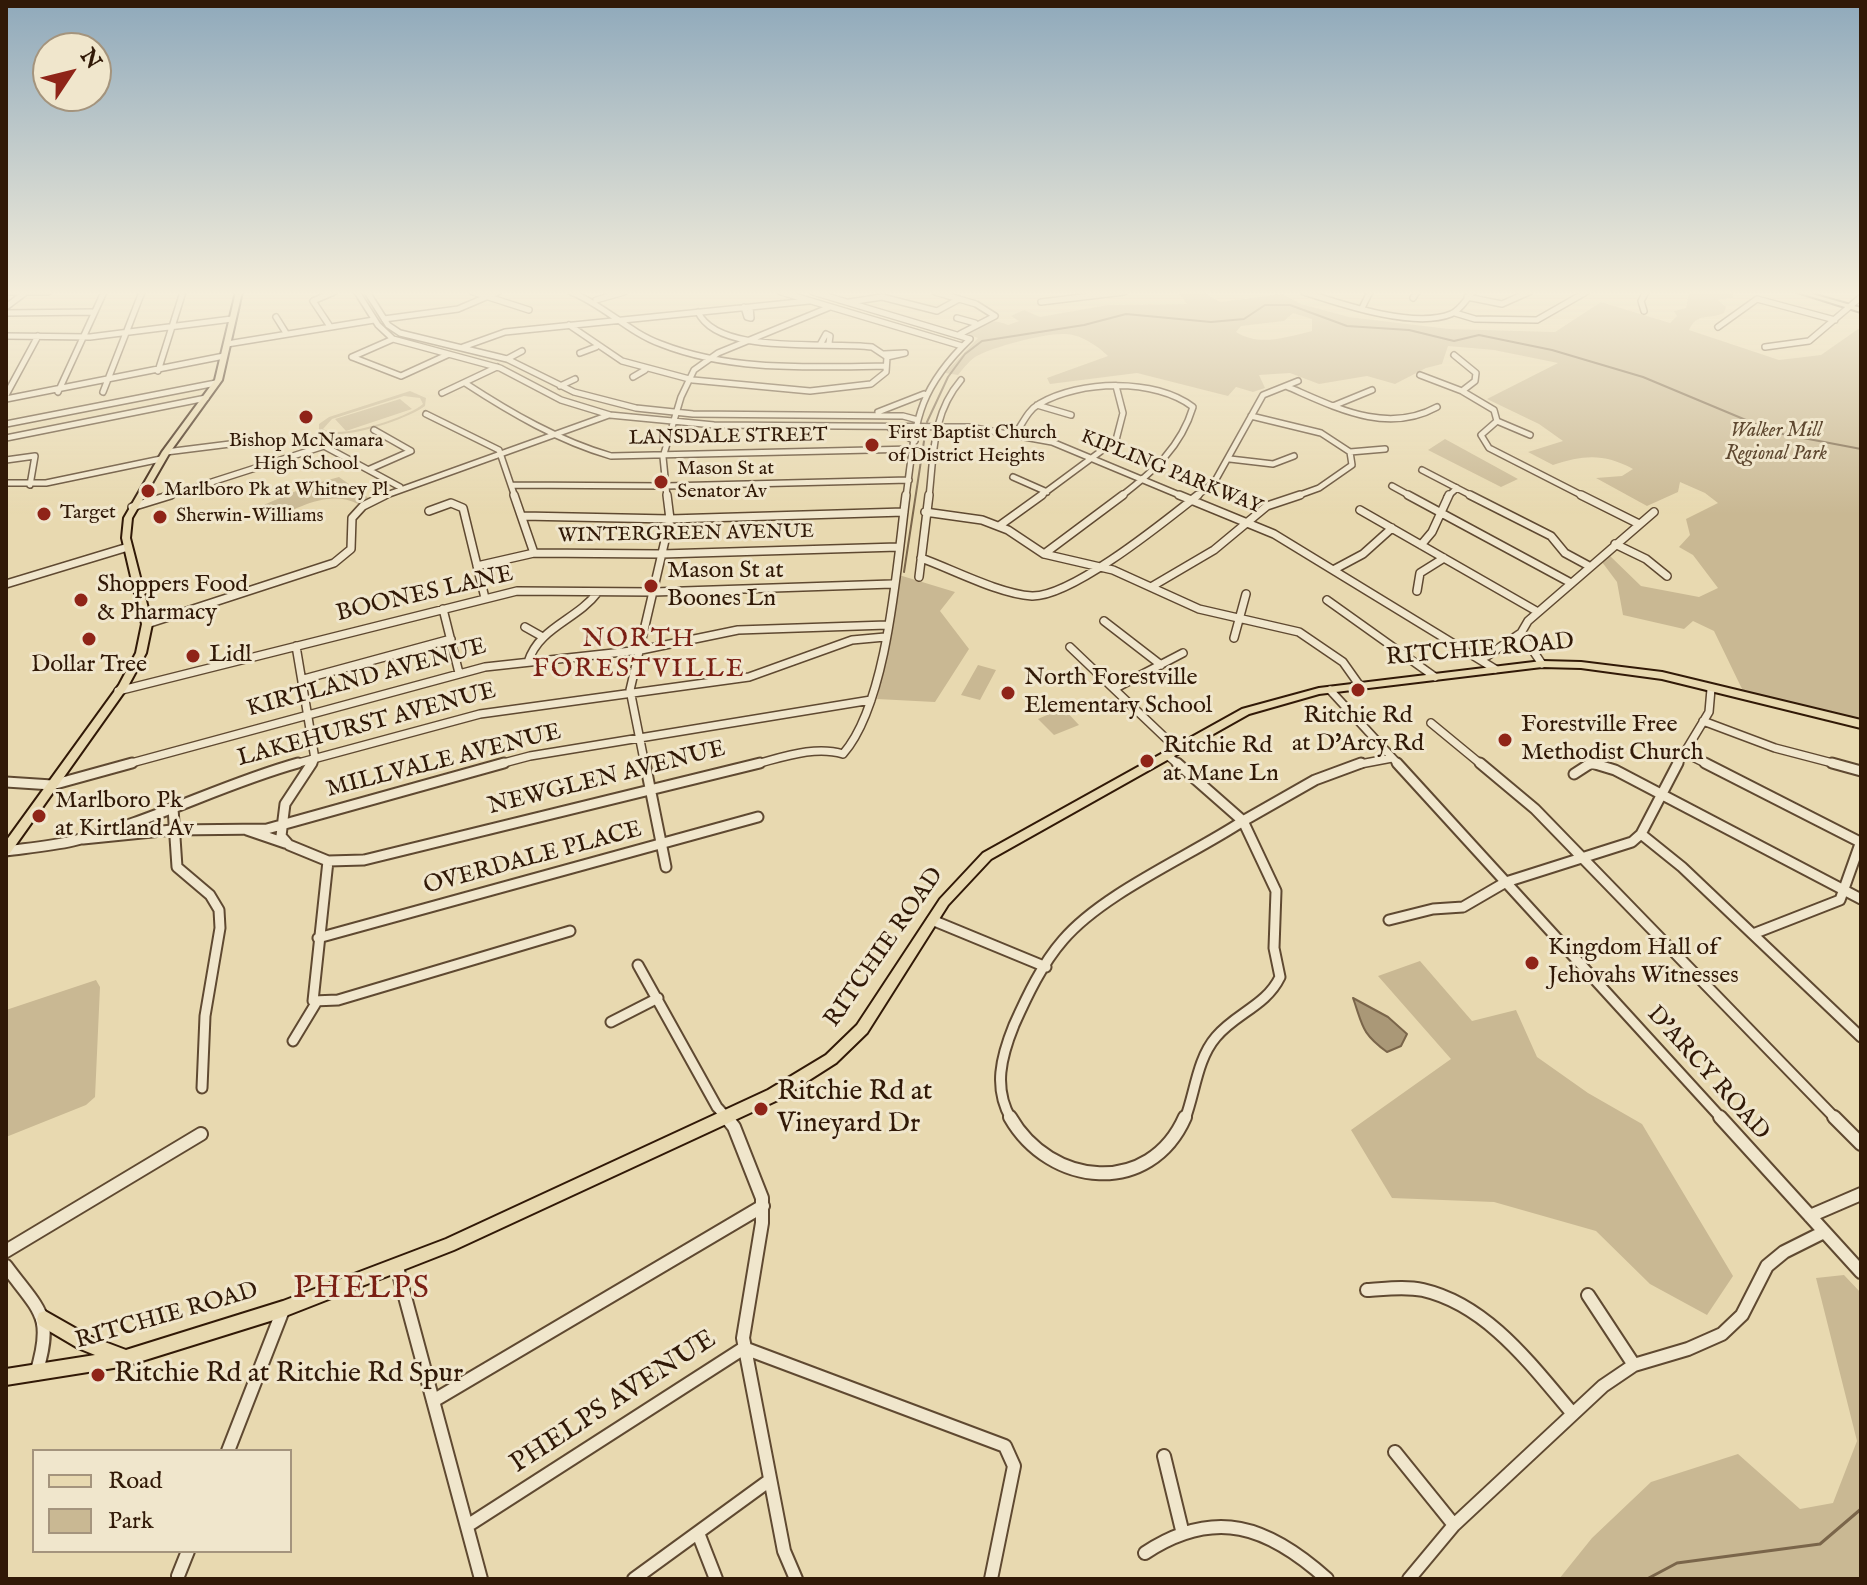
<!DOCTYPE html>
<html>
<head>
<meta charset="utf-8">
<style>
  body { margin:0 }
  #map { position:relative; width:1867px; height:1585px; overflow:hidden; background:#e8d9b0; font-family:"IM FELL English",serif }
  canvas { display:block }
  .frame { position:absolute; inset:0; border:8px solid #311907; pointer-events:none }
  .legend { position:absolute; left:32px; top:1449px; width:260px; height:104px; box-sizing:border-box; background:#f0e6cc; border:2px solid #a4947d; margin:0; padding:10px 14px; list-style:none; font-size:24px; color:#311907 }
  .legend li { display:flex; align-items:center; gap:16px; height:40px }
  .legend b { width:40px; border:2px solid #a4947d }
  .north { position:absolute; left:32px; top:32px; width:80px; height:80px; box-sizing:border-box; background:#f0e6cc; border:2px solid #a4947d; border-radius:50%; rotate:55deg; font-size:22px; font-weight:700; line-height:32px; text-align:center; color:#311907 }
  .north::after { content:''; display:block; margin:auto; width:28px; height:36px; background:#8f2418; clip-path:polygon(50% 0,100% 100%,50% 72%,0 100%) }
</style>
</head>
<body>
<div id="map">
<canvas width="1867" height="1585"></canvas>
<div class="frame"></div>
<ul class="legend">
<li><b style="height:10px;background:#e8d9b0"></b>Road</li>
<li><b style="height:22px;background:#c9b893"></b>Park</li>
</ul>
<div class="north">N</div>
</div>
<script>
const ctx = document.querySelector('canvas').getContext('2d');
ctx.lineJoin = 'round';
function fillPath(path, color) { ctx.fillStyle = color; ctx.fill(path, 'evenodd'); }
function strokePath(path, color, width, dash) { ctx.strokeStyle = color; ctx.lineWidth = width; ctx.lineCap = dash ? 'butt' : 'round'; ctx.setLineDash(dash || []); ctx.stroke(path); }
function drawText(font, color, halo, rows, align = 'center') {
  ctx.font = font + ' "IM FELL English",serif'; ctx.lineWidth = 6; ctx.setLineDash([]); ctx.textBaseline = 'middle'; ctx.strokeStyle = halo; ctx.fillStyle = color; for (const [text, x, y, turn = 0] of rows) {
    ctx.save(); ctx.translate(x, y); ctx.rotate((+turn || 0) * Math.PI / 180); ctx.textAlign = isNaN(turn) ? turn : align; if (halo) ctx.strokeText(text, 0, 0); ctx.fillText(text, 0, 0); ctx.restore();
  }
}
fillPath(new Path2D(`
  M1178 292H1203L1220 302 1282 294 1301 304 1349 317 1449 329 1555 332 1601 302 1670 323 1677 316 1674 311 1686 308 1689 292H1733V298L1718 300 1726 307 1724 313C1709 320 1697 312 1689 330L1779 360 1821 355 1861 327V719L1743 691 1714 631 1693 621 1684 629 1623 615 1617 582 1602 562 1609 555 1641 586 1699 597 1718 588 1693 555 1679 547 1690 535 1686 519 1718 503 1705 493 1680 482 1678 492 1647 506 1596 478 1622 476 1633 469C1604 453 1583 455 1553 465L1528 452 1563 441 1539 424 1487 399 1558 363 1494 350 1448 346 1442 364 1426 368 1395 384 1367 376 1319 384 1290 373 1259 375 1265 388 1253 392 1236 387 1228 396 1137 373 1050 384 1047 378 1108 356C1098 346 1080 334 1065 334 1044 333 992 347 975 357 968 362 963 369 958 375L945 373 978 338 964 333C981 323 990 317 1008 325L1019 321 1011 316 1024 310 1040 317 1108 305 1187 304ZM1293 313 1312 319V331C1286 337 1260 347 1236 332L1241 326 1284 321Z
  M410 391 426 398 425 406C408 419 336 444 319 430V424L329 417ZM404 396 420 398 423 404C409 417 339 440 323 429L332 419Z
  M400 399 412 409 346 431 335 419Z
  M1445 439 1518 479 1501 487 1428 450Z
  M339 477 370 499 358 504C329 489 297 508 270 521L252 510 310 485Z
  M899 575 955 592 940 611 969 649 935 702 877 699 892 633Z
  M978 665 996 670 980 700 961 695Z
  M1063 708 1079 725 1054 735 1038 719Z
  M1420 961 1472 1021 1516 1010 1537 1057 1588 1093 1642 1124 1733 1276 1707 1315 1650 1284 1596 1231 1494 1202 1392 1198 1351 1130 1451 1059 1378 976Z
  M96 980 100 987 95 1097 86 1105 6 1137V1010Z
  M1844 1275 1861 1293V1579H1559L1592 1538 1651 1482 1738 1454 1800 1509 1833 1503 1857 1441 1816 1278Z`), '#c9b893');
const water = new Path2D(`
  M1353 998 1388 1017 1407 1034 1401 1046 1387 1052C1361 1033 1363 1026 1353 998Z`);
fillPath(water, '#aa9877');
strokePath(water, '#7a654a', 2);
strokePath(new Path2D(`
  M927 422 948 377 965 354 982 341 1084 325 1126 314 1211 322 1244 319 1265 305H1290L1347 326 1409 330 1454 341 1479 335 1552 350 1643 377 1777 433 1861 449
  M904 572 926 428`), '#7a654a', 2);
strokePath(new Path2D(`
  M1647 1579 1677 1563 1820 1544 1861 1509`), '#7a654a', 3);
const minorFar3 = new Path2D(`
  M6 292H48
  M357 292 378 325 393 339 500 368 561 400 610 415 714 425 969 427 1052 442 1184 497
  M367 292 388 325 400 333 507 359 574 392 636 408 693 414 903 416 918 420
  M473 292 529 310
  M571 292C604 305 628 332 661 344 732 372 811 367 886 366
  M781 292 962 346
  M813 292 970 339C914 393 916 424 906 497
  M935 292 976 304 995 316 960 334
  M1304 292C1341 304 1414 329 1451 314 1461 310 1466 299 1473 292
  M1467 297 1502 304 1529 292
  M1413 298 1417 292
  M596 300 624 292
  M849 302 882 297 937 311 959 299
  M1041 302 1124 292
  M6 307 26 292
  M744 307 747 317 751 318 750 307
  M1362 308 1370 292
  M1644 311 1641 301 1646 292
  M6 313 92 312
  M1455 313 1475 319 1537 320 1586 292
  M276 317 286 333
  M957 318 975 323
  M384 319 458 309 498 292
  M329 325 313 301 334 292
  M569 325 622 361 693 380 810 391 871 384 886 372 887 357 872 347C828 341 718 356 698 312
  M1718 327 1757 299 1835 320
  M6 336 90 337 232 319
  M821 343 826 334 830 336 829 343
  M227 344 374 320
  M463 347 505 332 809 301
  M1765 347 1809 341 1861 297
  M580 353 596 347
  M884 354 905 353 887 357
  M1454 355 1476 373 1475 381 1462 391
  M352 357 401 376 447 355
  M352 357 393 339
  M507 359 522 351
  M158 371 183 292
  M1420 375 1462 391 1494 410 1497 421 1481 435 1489 448 1585 497
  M633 377 645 370
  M465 383C511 413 559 441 611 456L914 449
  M560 386 575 379
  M1286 386C1335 407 1386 435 1437 407
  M58 392 104 292
  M103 392 142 292
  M442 393 497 367
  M6 395 38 336
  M6 399 224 356
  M1037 405 1071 415
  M1333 406 1372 390
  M878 412 924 394
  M426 414 499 450 515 497
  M1251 416 1321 433 1350 452 1352 465 1319 488 1294 497
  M1497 421 1530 435
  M6 424 216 383
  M890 428 915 441
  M1016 433C1023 423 1028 410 1039 404 1080 380 1155 378 1193 407 1181 447 1153 472 1120 497
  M6 438 206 398
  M166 452 254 441
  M1350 452 1385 449
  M1230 459 1273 464 1294 456
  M6 460 35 456 30 485
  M370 469 411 451 374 430
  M1422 470 1474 497
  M1013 477 1047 492
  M6 483H46L161 459
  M512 485 666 486 909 480
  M1392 486 1412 497
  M165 497 324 446 400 487
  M381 497 609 415
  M667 497 663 457 681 397 694 370 718 353 830 307
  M929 497C934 453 932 414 961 380
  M1039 497 1116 440 1123 413 1116 386
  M1196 497 1215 481 1263 395 1298 381
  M1447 497 1457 488`);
const minorFar2 = new Path2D(`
  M514 495 534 553
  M1179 495 1274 534 1495 669
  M1408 495 1571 583
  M1470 495 1551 536 1565 553 1589 566
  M1581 495 1639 524
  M132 507 171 495
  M1360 510 1538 612
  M429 511 451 503 463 508 485 598
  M925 512 982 520 1008 530 1044 554 1113 570 1199 609 1299 632 1343 662 1360 686
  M523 516 670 519 904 512
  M999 526 1042 495
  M1615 544 1646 559 1667 576
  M1421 545 1432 532 1449 495
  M1044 554 1123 495
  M921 558C952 569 999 594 1032 596 1072 597 1165 521 1198 495
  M477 566 534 553 662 554 898 547
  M1335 569 1363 554 1392 528
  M919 577 929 495
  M6 584 128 547
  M1151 587 1214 550 1267 506 1300 495
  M1417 591 1420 573 1444 558
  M1327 600 1435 677
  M443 609 459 673
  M1104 621 1161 665
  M147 624 334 563 351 549 352 518 363 506 385 495
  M525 627 541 636
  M1521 633 1542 664
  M1234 638 1246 594
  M296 646 315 759 311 765
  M1070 647 1177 749
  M1487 656 1521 633 1528 621 1654 512
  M528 662C539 627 577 620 598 592
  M304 679 451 639
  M1114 689 1183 653
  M1330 690 1399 765
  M118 691 517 591 654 592 892 584
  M1703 721 1775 748 1840 765
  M1431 723 1482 765
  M1683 752 1709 765
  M1167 755 1179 765
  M124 765 485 667 641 650 738 630 887 625
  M291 765 480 714 749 677 852 640 885 637
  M496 765 530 756 871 700
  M645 765 630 690 670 519 667 495
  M752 765C781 758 814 745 843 754 888 703 897 563 906 495
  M1355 765 1392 758
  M1587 765H1599
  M1677 765 1709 712 1711 689`);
const minorFar1 = new Path2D(`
  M312 763 285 804 281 836 289 845 328 861 313 1001 338 1000 570 931
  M645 763 666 867
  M1177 763 1243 821
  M1397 763 1722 1119
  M1480 763 1535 809 1836 1119
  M1592 763 1615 770 1861 899
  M1705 763 1860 842
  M1832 763 1861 771
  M1574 774 1591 763
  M6 782 52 785 132 763
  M173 808 177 867 210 895 219 910 220 928 205 1016 202 1088
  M1243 821 1315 780 1361 763
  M247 830 285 843
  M1641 834 1682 867 1861 1037
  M83 839 172 830 267 829 504 763
  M6 851C28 848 51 846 73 841 150 823 222 784 298 763
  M328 861 364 860 760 763
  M932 920 1046 967
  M1389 920 1433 909 1463 907 1506 882 1632 842 1641 834 1678 763
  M1753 934 1840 900 1861 841
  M318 938 758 817
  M638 965 717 1107 728 1119
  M611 1022 658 998
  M293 1041 316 1003
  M1011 1119C993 1088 1001 1057 1014 1025 1027 996 1042 964 1063 940 1103 893 1190 856 1243 821
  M1185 1119C1195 1093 1197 1059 1216 1037 1236 1013 1266 1006 1280 977L1274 948 1276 891 1243 821`);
const minor = new Path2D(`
  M726 1117 734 1127 762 1198V1223L743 1338 784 1551 796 1579
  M1010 1117C1050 1187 1150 1197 1185 1117
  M1720 1117 1861 1272
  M1834 1117 1861 1144
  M1810 1216 1861 1194
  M6 1251 201 1134
  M6 1266C40 1312 54 1315 36 1374
  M397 1267 481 1579
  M1367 1290C1385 1289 1405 1286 1423 1290 1488 1305 1532 1366 1573 1414
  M1588 1295 1634 1365
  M433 1401 763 1206
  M228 1451 283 1310
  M1395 1452 1454 1525
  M1164 1456 1182 1530
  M467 1526 744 1348 1005 1446 1014 1466 991 1579
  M698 1533 716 1579
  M1145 1553C1215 1507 1268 1526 1327 1579
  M178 1576 188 1551
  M634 1579 770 1480
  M1409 1579 1454 1525 1603 1386 1634 1365 1688 1349 1722 1334 1742 1315 1767 1266 1784 1252 1824 1232`);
const major = new Path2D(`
  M236 292H242L222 380 170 452 132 518 130 538 152 624 146 653 127 688 10 853 6 855V841L119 685 136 653 142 624 122 538 124 518 162 452 215 380Z
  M1797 292H1805L1861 308V312Z
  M1542 661 1581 662 1662 672 1861 720V728L1662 679 1581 668 1542 667 1319 694 1249 714 991 859 948 905 867 1033 836 1063 778 1100 454 1250 283 1317 126 1366 6 1385V1369L95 1355 78 1348 39 1325 37 1319 39 1313 45 1311 89 1336 126 1350 283 1301 446 1239 768 1090 826 1055 857 1025 940 899 983 853 1242 709 1319 688Z`);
strokePath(minorFar3, '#5f4931', 8);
strokePath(minorFar2, '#5f4931', 10);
strokePath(minorFar1, '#5f4931', 13);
strokePath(minor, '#5f4931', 16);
strokePath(major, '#311907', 4);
strokePath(minorFar3, '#f0e6cc', 5);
strokePath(minorFar2, '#f0e6cc', 7);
strokePath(minorFar1, '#f0e6cc', 9);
strokePath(minor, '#f0e6cc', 12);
fillPath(major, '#e8d9b0');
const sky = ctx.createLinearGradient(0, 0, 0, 514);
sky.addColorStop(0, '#8fa9bb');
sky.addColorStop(0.57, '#f5eedb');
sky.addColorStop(1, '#f5eedb00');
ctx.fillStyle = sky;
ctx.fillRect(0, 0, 1867, 514);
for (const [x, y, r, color] of [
  [306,417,8,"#8f2418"],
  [872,445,8,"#8f2418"],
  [661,482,8,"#8f2418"],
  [148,491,8,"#8f2418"],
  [44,514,8,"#8f2418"],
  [160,517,8,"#8f2418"],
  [651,586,8,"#8f2418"],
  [81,600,8,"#8f2418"],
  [89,639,8,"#8f2418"],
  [193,656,8,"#8f2418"],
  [1358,690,8,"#8f2418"],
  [1008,693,8,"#8f2418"],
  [1505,740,8,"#8f2418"],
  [1147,761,8,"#8f2418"],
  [39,816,8,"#8f2418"],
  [1532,963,8,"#8f2418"],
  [761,1109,8,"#8f2418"],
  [98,1375,8,"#8f2418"]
]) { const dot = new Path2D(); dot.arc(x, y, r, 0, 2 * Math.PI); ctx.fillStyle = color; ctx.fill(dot); strokePath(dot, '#f0e6cc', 3); }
drawText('italic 20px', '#5f4931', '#f0e6cc', [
  ["Walker Mill",1776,432],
  ["Regional Park",1776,455]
]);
drawText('20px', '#311907', '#f0e6cc', [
  ["First Baptist Church",888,434],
  ["of District Heights",888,457],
  ["Bishop McNamara",306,442,"center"],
  ["High School",306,465,"center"],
  ["Mason St at",677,470],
  ["Senator Av",677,493],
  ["Marlboro Pk at Whitney Pl",164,491],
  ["Target",60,514],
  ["Sherwin-Williams",176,517]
], 'left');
drawText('20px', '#311907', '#f0e6cc', [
  ["LANSDALE STREET",728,438,-1],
  ["KIPLING PARKWAY",1171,473,22],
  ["WINTERGREEN AVENUE",686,535,-1]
]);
drawText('24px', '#311907', '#f0e6cc', [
  ["Mason St at",667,572],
  ["Boones Ln",667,600],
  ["Shoppers Food",97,586],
  ["& Pharmacy",97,614],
  ["Lidl",209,656],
  ["Dollar Tree",89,666,"center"],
  ["North Forestville",1024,679],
  ["Elementary School",1024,707],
  ["Ritchie Rd",1358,717,"center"],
  ["at D'Arcy Rd",1358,745,"center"],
  ["Forestville Free",1521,726],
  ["Methodist Church",1521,754],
  ["Ritchie Rd",1163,747],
  ["at Mane Ln",1163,775],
  ["Marlboro Pk",55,802],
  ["at Kirtland Av",55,830],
  ["Kingdom Hall of",1548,949],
  ["Jehovahs Witnesses",1548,977]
], 'left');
drawText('24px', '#311907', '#f0e6cc', [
  ["BOONES LANE",425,595,-13],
  ["RITCHIE ROAD",1480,651,-5],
  ["KIRTLAND AVENUE",367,679,-15],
  ["LAKEHURST AVENUE",367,726,-15],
  ["MILLVALE AVENUE",444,762,-14],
  ["NEWGLEN AVENUE",607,779,-14],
  ["OVERDALE PLACE",533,859,-15],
  ["RITCHIE ROAD",885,948,-55],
  ["D'ARCY ROAD",1707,1074,48],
  ["RITCHIE ROAD",167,1317,-16]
]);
ctx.letterSpacing = '2px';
drawText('26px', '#7a1f14', '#f0e6cc', [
  ["NORTH",639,641],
  ["FORESTVILLE",639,671]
]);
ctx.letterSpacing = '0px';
drawText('28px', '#311907', '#f0e6cc', [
  ["Ritchie Rd at",777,1093],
  ["Vineyard Dr",777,1125],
  ["Ritchie Rd at Ritchie Rd Spur",114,1375]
], 'left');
drawText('28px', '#311907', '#f0e6cc', [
  ["PHELPS AVENUE",614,1403,-33]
]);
ctx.letterSpacing = '2px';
drawText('32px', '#7a1f14', '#f0e6cc', [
  ["PHELPS",362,1290]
]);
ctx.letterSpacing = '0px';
</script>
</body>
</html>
